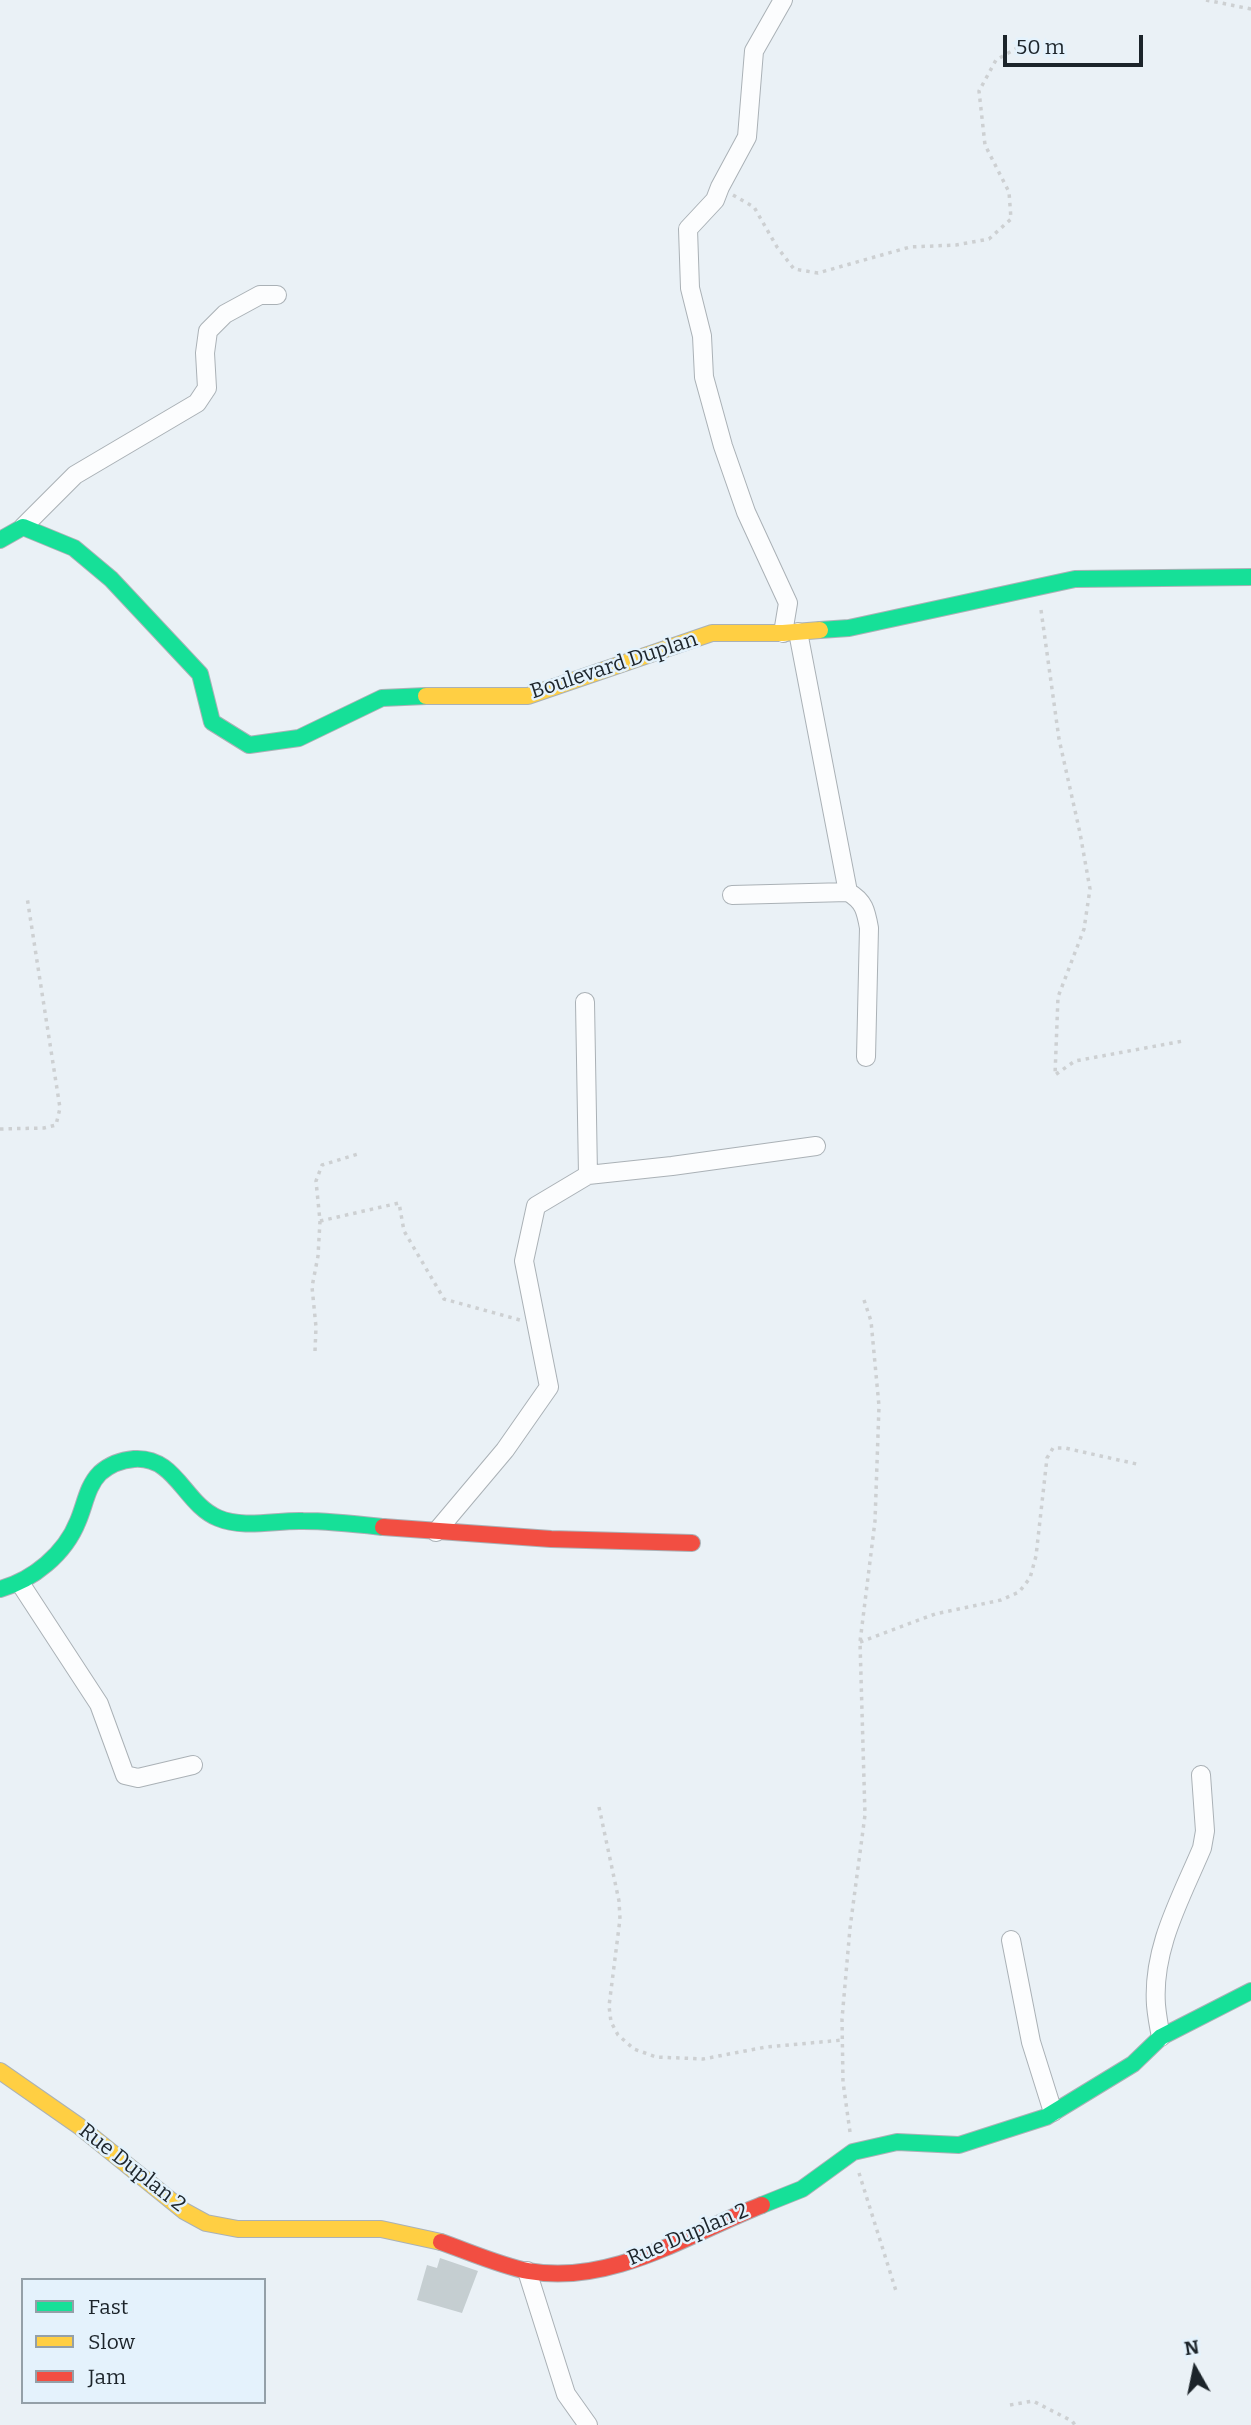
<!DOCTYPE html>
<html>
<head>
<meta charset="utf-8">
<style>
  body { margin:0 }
  #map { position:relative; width:1251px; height:2425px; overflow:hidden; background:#eaf1f6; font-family:Bitter,serif }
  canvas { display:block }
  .legend { position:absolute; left:21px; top:2278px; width:245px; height:126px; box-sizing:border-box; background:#e4f2fc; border:2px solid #94a0a8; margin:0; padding:9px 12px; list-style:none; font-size:21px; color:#1c242a }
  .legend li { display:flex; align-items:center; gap:14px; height:35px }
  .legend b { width:35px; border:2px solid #94a0a8 }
  .north { position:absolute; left:1160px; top:2334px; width:70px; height:70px; -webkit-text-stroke:5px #e4f2fc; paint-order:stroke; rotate:351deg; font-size:19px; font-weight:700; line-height:28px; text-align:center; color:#1c242a }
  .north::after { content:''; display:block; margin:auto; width:24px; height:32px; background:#1c242a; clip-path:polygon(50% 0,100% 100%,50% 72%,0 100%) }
  .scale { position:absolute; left:1003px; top:35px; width:140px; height:32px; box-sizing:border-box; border:4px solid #1c242a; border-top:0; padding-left:9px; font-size:21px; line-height:24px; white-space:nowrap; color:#1c242a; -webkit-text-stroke:5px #e4f2fc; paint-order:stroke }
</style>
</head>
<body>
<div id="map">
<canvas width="1251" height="2425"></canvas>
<ul class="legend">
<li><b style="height:9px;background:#16e098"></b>Fast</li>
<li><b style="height:9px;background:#ffcf43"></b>Slow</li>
<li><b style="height:9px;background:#f24e42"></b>Jam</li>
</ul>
<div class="north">N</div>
<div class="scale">50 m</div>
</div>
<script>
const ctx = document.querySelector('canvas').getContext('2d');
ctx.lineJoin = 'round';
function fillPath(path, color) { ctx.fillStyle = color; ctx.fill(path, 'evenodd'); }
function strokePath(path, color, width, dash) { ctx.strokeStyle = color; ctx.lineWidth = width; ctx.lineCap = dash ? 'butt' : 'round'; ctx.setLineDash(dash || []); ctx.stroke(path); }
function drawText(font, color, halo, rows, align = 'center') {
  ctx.font = font + ' Bitter,serif'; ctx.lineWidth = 5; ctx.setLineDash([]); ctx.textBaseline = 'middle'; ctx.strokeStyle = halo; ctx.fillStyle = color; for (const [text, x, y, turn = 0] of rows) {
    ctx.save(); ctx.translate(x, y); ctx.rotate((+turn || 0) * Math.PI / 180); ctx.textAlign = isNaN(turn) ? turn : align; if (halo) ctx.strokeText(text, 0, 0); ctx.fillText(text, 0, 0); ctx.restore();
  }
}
fillPath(new Path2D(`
  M440 2258 478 2271 462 2313 417 2300 427 2265 437 2268Z`), '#c5ced1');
const street = new Path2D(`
  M783 0 754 51 747 137 720 187 715 200 688 229 690 288 702 336 704 377 723 446 746 512 788 603 783 633
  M23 527 75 475 197 403 207 388 205 353 208 331 225 314 260 295H277
  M798 632 848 892C864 901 866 911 869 928L866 1057
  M732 895 848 892
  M585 1002 588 1175
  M436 1532 505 1450 549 1387 524 1261 536 1206 588 1175 672 1166 816 1146
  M20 1583 99 1704 125 1775 138 1778 193 1765
  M1011 1940 1031 2042 1053 2112
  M1161 2037C1159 2027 1157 2016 1156 2005 1152 1948 1181 1898 1202 1848L1205 1831 1201 1775
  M527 2271 566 2394 588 2425`);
const fast = new Path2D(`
  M0 540 23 527 74 548 111 579 200 674 212 722 249 745 299 738 382 698 426 696
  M820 630 849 628 1075 579 1251 577
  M0 1589C33 1580 65 1554 78 1521 85 1505 87 1486 100 1473 109 1465 122 1460 134 1459 176 1456 184 1504 218 1518 244 1529 276 1520 303 1521 330 1521 356 1524 383 1527
  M762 2205 802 2189 853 2152 897 2142 959 2145 1046 2117 1133 2064 1161 2037 1251 1991`);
const slow = new Path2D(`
  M426 696H528L712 633H783L820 630
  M0 2071 79 2126 184 2211 206 2223 238 2229H381L441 2242`);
const jam = new Path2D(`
  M383 1527 551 1539 692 1543
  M441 2242C467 2251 501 2266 528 2271 611 2286 688 2234 762 2205`);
strokePath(street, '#aab1b6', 20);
strokePath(fast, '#aab1b6', 18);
strokePath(slow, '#aab1b6', 18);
strokePath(jam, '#aab1b6', 18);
strokePath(new Path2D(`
  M1206 0 1251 9
  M733 195 754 207 777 247 794 269 818 273 910 247 956 245 989 239 1011 219 1009 192 985 145 979 91 996 60 1017 48 1035 42
  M1041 610 1059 739 1080 833 1090 889 1084 929 1058 997 1055 1075 1075 1061 1183 1041
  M0 1129 44 1128 56 1125 60 1108 27 897
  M320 1221 399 1203 404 1231 444 1299 520 1320
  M315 1351 316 1327 312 1287 318 1256 320 1221 316 1181 322 1165 358 1154
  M860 1642 935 1614 1001 1600 1019 1592 1030 1578 1036 1556 1047 1458 1053 1448H1065L1141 1465
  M599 1807 619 1901 620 1919 609 2006 611 2022 618 2035 634 2049 656 2057 703 2059 766 2047 843 2040
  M850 2132 843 2082 842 2019 850 1928 865 1815 860 1642 875 1521 879 1406 871 1321 864 1300
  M859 2173 896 2291
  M1010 2405 1033 2401 1072 2421 1075 2425`), '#cdd0d2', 3.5, [3.5, 5]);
strokePath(street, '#fcfdfe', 18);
strokePath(fast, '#16e098', 16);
strokePath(slow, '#ffcf43', 16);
strokePath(jam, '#f24e42', 16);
drawText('21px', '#1c242a', '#e4f2fc', [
  ["Boulevard Duplan",614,666,-18],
  ["Rue Duplan 2",132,2168,38],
  ["Rue Duplan 2",688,2235,-23]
]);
</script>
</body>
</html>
